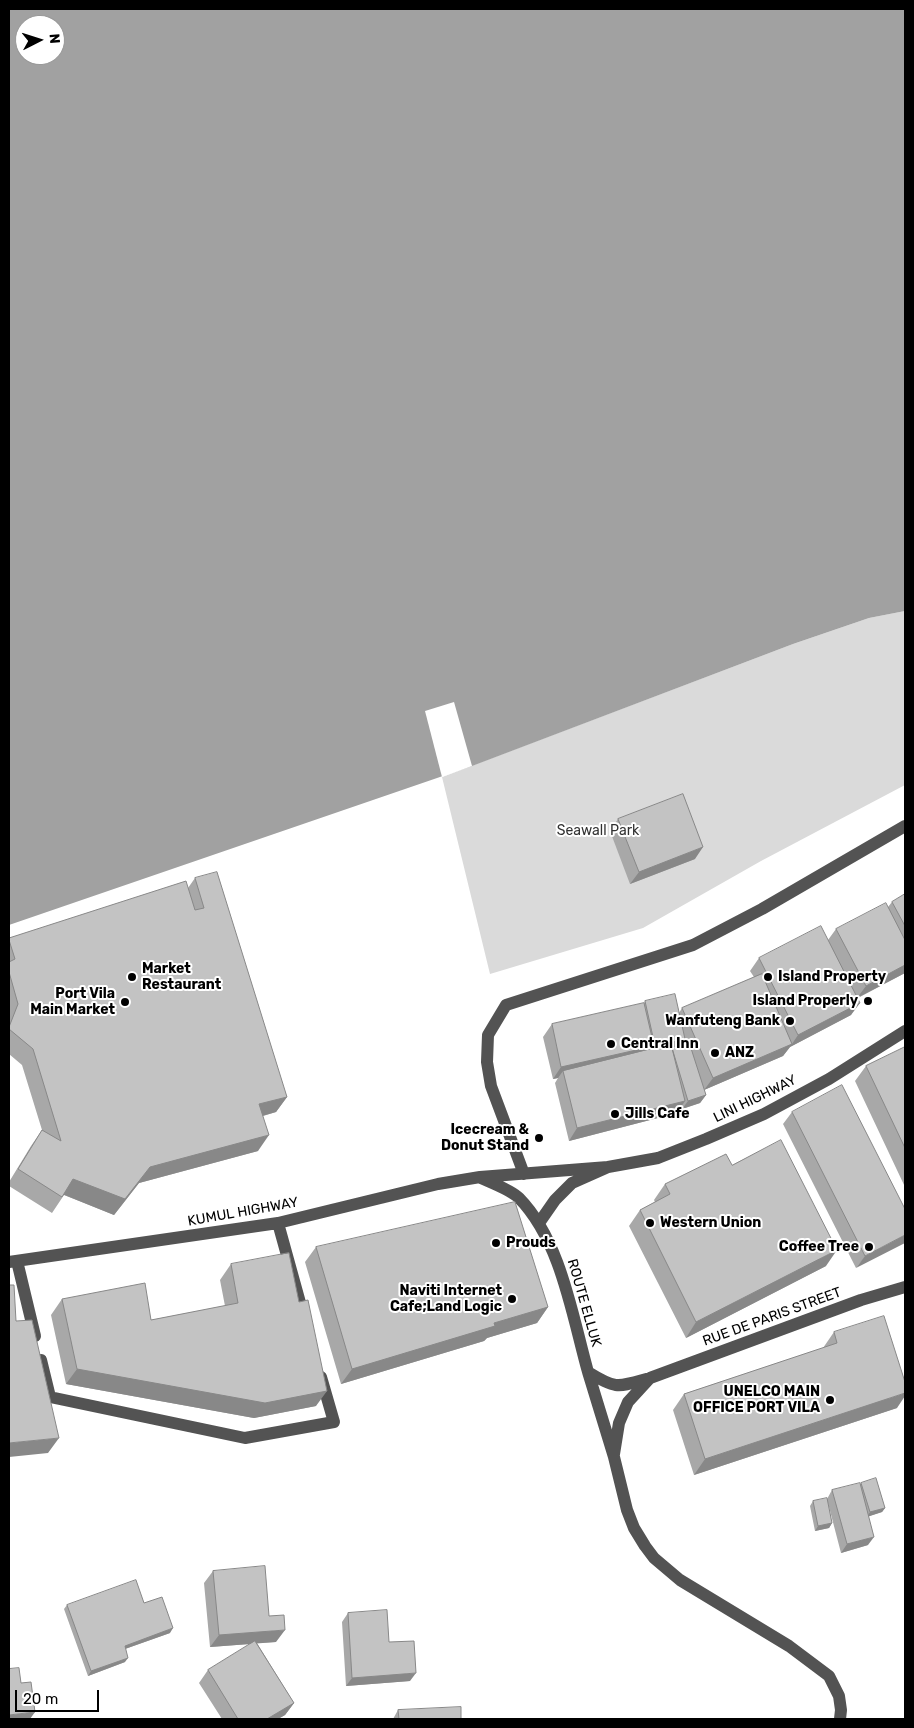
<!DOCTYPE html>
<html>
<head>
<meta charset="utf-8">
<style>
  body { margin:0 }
  #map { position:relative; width:914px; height:1728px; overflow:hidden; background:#fff; font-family:Rubik,sans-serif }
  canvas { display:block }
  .frame { position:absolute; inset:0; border:10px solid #000; pointer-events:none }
  .north { position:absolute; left:15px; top:15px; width:50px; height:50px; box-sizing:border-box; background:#fff; border:1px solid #999; border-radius:50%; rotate:85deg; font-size:14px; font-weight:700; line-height:20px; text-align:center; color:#000 }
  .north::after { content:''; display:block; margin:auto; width:18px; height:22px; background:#000; clip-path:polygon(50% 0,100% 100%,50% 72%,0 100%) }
  .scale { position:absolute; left:15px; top:1690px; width:84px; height:22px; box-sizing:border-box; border:2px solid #000; border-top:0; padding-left:6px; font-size:15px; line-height:18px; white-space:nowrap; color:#000; -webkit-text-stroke:4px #fff; paint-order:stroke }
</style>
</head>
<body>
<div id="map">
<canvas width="914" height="1728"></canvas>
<div class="frame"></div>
<div class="north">N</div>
<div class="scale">20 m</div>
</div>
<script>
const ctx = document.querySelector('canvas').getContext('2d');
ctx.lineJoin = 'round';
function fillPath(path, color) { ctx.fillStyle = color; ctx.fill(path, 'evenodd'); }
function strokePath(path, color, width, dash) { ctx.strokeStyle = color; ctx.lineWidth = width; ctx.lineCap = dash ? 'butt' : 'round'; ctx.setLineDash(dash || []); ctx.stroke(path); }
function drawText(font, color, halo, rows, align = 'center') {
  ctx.font = font + ' Rubik,sans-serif'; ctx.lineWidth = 4; ctx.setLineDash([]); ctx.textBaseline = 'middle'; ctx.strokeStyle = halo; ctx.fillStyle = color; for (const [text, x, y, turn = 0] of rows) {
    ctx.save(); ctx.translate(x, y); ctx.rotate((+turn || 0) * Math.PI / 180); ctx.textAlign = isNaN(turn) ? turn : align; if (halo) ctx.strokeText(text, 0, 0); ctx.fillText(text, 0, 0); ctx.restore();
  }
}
fillPath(new Path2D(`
  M905 611V785L761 861 643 928 490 974 442 777 793 644 869 618Z`), '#dadada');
fillPath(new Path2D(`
  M9 9H905V611L869 618 793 644 472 766 9 925ZM25 25H55V55H25Z`), '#a1a1a1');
fillPath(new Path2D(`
  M454 702 472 766 442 777 425 711Z`), '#fff');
strokePath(new Path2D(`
  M524 1174 491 1086 487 1062 488 1035 506 1005 693 945 762 909 905 826
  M481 1178C492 1183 511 1190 519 1198 561 1241 572 1315 588 1372 617 1390 618 1387 650 1378L861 1300 905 1287
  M278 1223 304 1317
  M539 1223 555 1200 572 1183 608 1167 658 1158 706 1139 764 1114 829 1079 905 1031
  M17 1261 35 1336
  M9 1262 278 1223 438 1184 480 1177 608 1167
  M41 1360 50 1397 245 1438 334 1422 321 1377
  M588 1372 614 1457 627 1510 634 1528 645 1546 654 1558 680 1580 789 1646 829 1676 839 1696 841 1710 840 1719
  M614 1454 619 1423 628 1402 650 1378`), '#535353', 12);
fillPath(new Path2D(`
  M618 819 695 859 630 884 610 831Z
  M195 878 287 1097 276 1112 263 1116 258 1151 139 1183 114 1215 64 1195 52 1213 9 1186V1182L31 1146 42 1130 22 1065 9 1054V938L188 888Z
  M905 894V973L858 998 851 1015 790 1047 783 1056 704 1090 706 1095 700 1103 682 1109 681 1107 677 1113 569 1141 555 1083 558 1078 553 1079 543 1037 552 1024 644 1003 645 1001 679 1013 682 1008 754 977 750 971 759 958 828 940 836 929 888 907 892 902Z
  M905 1047V1187L855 1081 866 1066Z
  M792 1112 905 1209 856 1268 783 1124Z
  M732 1165 826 1266 686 1338 629 1226 640 1210 655 1202 654 1200 665 1184Z
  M316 1247 548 1307 537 1323 487 1338 484 1341 341 1384 305 1262Z
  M231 1264 316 1406 254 1418 66 1384 51 1315 62 1299 151 1320 225 1306 220 1280Z
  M834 1332 897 1408 694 1475 673 1410 684 1394 823 1348Z
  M861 1483 885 1508 882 1512 869 1516 868 1545 841 1553 828 1503 832 1523 829 1528 815 1531 810 1506 813 1501 827 1499 832 1490 861 1484Z
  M213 1571 269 1616 276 1642 257 1643 294 1703 285 1715 278 1719H222L199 1683 208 1670 250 1644 210 1647 204 1583Z
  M144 1603 170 1633 125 1649V1662L88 1676 64 1609 67 1605Z
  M348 1613 389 1642 410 1681 346 1686 342 1622Z
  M398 1710 461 1719H393Z`), '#a8a8a8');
fillPath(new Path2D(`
  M703 847 695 859 630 884 639 872Z
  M905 965V973L857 998 866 986Z
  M860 1003 851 1015 790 1047 783 1056 704 1090 713 1078 792 1044 798 1035Z
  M685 1039 679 1047 649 1054 655 1046Z
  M654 1046 645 1058 563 1071 558 1078 553 1079 561 1067Z
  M706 1095 700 1103 682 1109 688 1101Z
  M287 1097 276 1112 248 1120 259 1104Z
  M685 1101 677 1113 569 1141 577 1128Z
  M269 1135 258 1151 139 1183 114 1215 62 1194 73 1179Z
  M905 1235V1243L856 1268 865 1256Z
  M837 1250 826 1266 686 1338 696 1322Z
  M548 1307 537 1323 487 1338 484 1341 341 1384 352 1369 494 1323Z
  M77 1369 327 1391 316 1406 254 1418 66 1384Z
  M905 1393V1396L897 1408 694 1475 705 1459Z
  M59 1438 48 1453 9 1457V1443Z
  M885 1508 882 1512 867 1517 870 1512Z
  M832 1523 829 1528 815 1531 818 1526Z
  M874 1537 868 1545 841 1553 847 1544Z
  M173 1628 170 1633 122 1650 125 1646Z
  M285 1630 276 1642 210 1647 219 1635Z
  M128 1658 125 1662 88 1676 91 1671Z
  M416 1673 410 1681 346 1686 352 1678Z
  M294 1703 285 1715 278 1719H267Z
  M35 1712 30 1719H9V1715Z`), '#888');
const building = new Path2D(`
  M683 794 703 847 639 872 618 819Z
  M217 872 287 1097 259 1104 269 1135 150 1167 125 1199 73 1179 62 1197 18 1169 42 1130 61 1141 33 1049 9 1029V1027L18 1004 9 972V962L15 959 9 940V938L186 881 195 910 204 908 195 878Z
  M905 894V926L892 902Z
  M886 903 905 940V965L866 986 836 929Z
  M821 926 860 1003 798 1035 759 958Z
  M762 974 792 1044 713 1078 682 1008Z
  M675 994 685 1039 655 1046 645 1001Z
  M644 1003 654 1046 561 1067 552 1024Z
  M689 1042 706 1095 688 1101 672 1048Z
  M671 1044 685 1101 577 1128 563 1071Z
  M905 1047V1148L866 1066Z
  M842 1085 905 1209V1235L865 1256 792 1112Z
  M781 1140 837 1250 696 1322 640 1210 670 1194 665 1184 726 1154 732 1165Z
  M515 1202 548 1307 494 1323 495 1326 352 1369 316 1247Z
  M289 1253 299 1302 308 1300 327 1391 265 1403 77 1369 62 1299 145 1283 151 1320 238 1303 231 1264Z
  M9 1285H14L16 1321 32 1320 59 1438 9 1443Z
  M884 1316 905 1382V1393L705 1459 684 1394 837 1343 834 1332Z
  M876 1478 885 1508 870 1512 861 1483Z
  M860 1483 874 1537 847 1544 832 1490Z
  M827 1498 832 1523 818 1526 813 1501Z
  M265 1566 269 1616 284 1615 285 1630 219 1635 213 1571Z
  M136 1580 144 1603 162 1597 173 1628 125 1646 128 1658 91 1671 67 1605Z
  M387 1610 389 1642 414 1641 416 1673 352 1678 348 1613Z
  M255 1641 294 1703 267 1719H238L208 1670Z
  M19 1668 21 1683 31 1682 35 1712 9 1715V1669Z
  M461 1707V1719H399L398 1710Z`);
fillPath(building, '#c3c3c3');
strokePath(building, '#888', 1);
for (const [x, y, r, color] of [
  [132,977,5,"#000"],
  [768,977,5,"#000"],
  [868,1001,5,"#000"],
  [125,1002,5,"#000"],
  [790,1021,5,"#000"],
  [611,1044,5,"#000"],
  [715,1053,5,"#000"],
  [615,1114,5,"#000"],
  [539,1138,5,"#000"],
  [650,1223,5,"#000"],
  [496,1243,5,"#000"],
  [869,1247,5,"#000"],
  [512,1299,5,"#000"],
  [830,1400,5,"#000"]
]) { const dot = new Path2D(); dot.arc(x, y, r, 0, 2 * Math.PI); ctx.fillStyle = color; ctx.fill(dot); strokePath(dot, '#fff', 2); }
drawText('14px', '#313131', '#fff', [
  ["Seawall Park",598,831]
]);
drawText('bold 14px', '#000', '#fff', [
  ["Market",142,969],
  ["Restaurant",142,985],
  ["Island Property",778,977],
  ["Port Vila",115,994,"right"],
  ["Main Market",115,1010,"right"],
  ["Island Properly",858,1001,"right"],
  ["Wanfuteng Bank",780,1021,"right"],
  ["Central Inn",621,1044],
  ["ANZ",725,1053],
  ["Jills Cafe",625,1114],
  ["Icecream &",529,1130,"right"],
  ["Donut Stand",529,1146,"right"],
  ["Western Union",660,1223],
  ["Prouds",506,1243],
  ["Coffee Tree",859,1247,"right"],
  ["Naviti Internet",502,1291,"right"],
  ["Cafe;Land Logic",502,1307,"right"],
  ["UNELCO MAIN",820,1392,"right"],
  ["OFFICE PORT VILA",820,1408,"right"]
], 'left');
drawText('14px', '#000', '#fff', [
  ["LINI HIGHWAY",755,1099,-26],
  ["KUMUL HIGHWAY",243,1212,-10],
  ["ROUTE ELLUK",584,1303,74],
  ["RUE DE PARIS STREET",772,1317,-20]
]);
</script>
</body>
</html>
